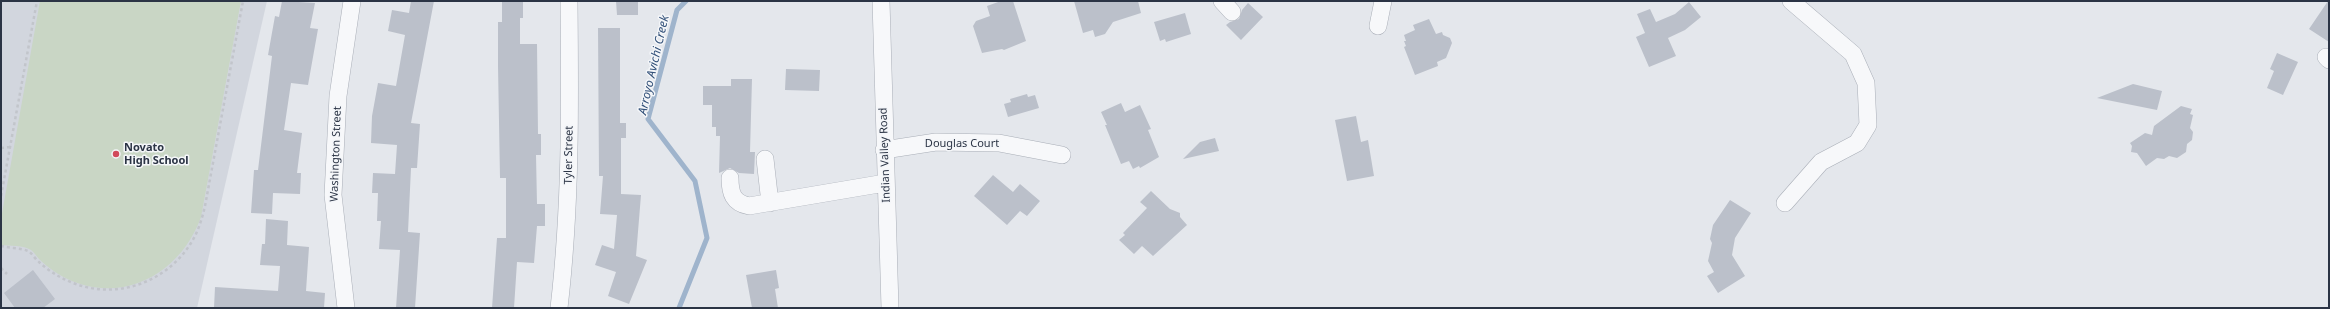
<!DOCTYPE html>
<html>
<head>
<meta charset="utf-8">
<style>
  body { margin:0 }
  #map { position:relative; width:2330px; height:309px; overflow:hidden; background:#e4e7ec; font-family:"Noto Sans",sans-serif }
  canvas { display:block }
  .frame { position:absolute; inset:0; border:2px solid #2b3445; pointer-events:none }
</style>
</head>
<body>
<div id="map">
<canvas width="2330" height="309"></canvas>
<div class="frame"></div>
</div>
<script>
const ctx = document.querySelector('canvas').getContext('2d');
ctx.lineJoin = 'round';
function fillPath(path, color) { ctx.fillStyle = color; ctx.fill(path, 'evenodd'); }
function strokePath(path, color, width, dash) { ctx.strokeStyle = color; ctx.lineWidth = width; ctx.lineCap = dash ? 'butt' : 'round'; ctx.setLineDash(dash || []); ctx.stroke(path); }
function drawText(font, color, halo, rows, align = 'center') {
  ctx.font = font + ' "Noto Sans",sans-serif'; ctx.lineWidth = 3; ctx.setLineDash([]); ctx.textBaseline = 'middle'; ctx.strokeStyle = halo; ctx.fillStyle = color; for (const [text, x, y, turn = 0] of rows) {
    ctx.save(); ctx.translate(x, y); ctx.rotate((+turn || 0) * Math.PI / 180); ctx.textAlign = isNaN(turn) ? turn : align; if (halo) ctx.strokeText(text, 0, 0); ctx.fillText(text, 0, 0); ctx.restore();
  }
}
fillPath(new Path2D(`
  M1 1H267L197 308H1Z`), '#d2d6de');
fillPath(new Path2D(`
  M40 1H241L201 217C182 270 128 304 72 281 60 276 48 268 39 259 37 257 34 252 31 250 24 245 9 246 1 245V219Z`), '#c9d6c5');
strokePath(new Path2D(`
  M679 308 707 238 695 181 648 119 677 10 686 1`), '#9fb4cc', 5);
fillPath(new Path2D(`
  M282 1 315 3 310 28 318 29 308 85 291 83 284 130 302 133 297 173H301L300 194 273 193 272 214 251 213 254 170H258L272 56 268 55 275 16 279 17Z
  M411 1H434L411 123 420 124 417 168H411L408 232 420 233 415 308H396L400 250 379 249 381 221H377L378 193H372L373 173 395 174 397 145 371 143 372 116 378 83 396 86 405 35 388 31 392 10 409 13Z
  M502 1H523V18H520V44H537L538 134H541V155H536L537 204H545V226H537L534 263 517 262 514 308H492L497 238H506V178H500L498 66V22H502Z
  M616 1H638V15H617Z
  M1001 1H1013L1026 41 1004 50 1002 49 982 53 973 26 976 21 990 16 987 6Z
  M1074 1H1138L1141 13 1113 22 1105 34 1095 37 1093 30 1083 33Z
  M2328 1H2329V42L2309 29Z
  M1689 2 1701 17 1685 30 1668 38 1676 56 1649 67 1636 37 1645 33 1637 14 1650 9 1656 22 1675 14Z
  M1248 3 1263 17 1241 40 1226 25 1230 22 1239 19 1242 10Z
  M1185 13 1191 34 1166 42 1165 39 1160 41 1154 22Z
  M1429 19 1436 34 1442 32 1443 35 1450 38 1452 43 1446 58 1437 62 1438 66 1415 75 1404 47 1406 46 1404 41H1406L1404 35 1415 30 1413 25Z
  M598 28H620V123H626V138H621V194L641 195 636 256 647 260 629 304 608 296 616 272 595 265 602 245 614 249 617 215 600 214 603 176H599Z
  M2277 53 2298 62 2283 95 2267 88 2274 71 2270 69Z
  M786 69 820 70 819 91 785 90Z
  M731 79H752L750 152H755L754 174 739 173 730 168 719 173 720 136H716V127H712V105H703V86H731Z
  M2133 84 2162 91 2157 110 2097 98Z
  M1027 94 1028 97 1035 95 1039 108 1008 117 1004 104 1011 102 1010 99Z
  M1121 103 1125 112 1140 105 1151 129 1148 130 1159 157 1140 168 1139 166 1133 169 1129 161 1121 164 1105 125H1107L1101 112Z
  M2181 106 2192 109 2190 114 2193 115 2190 128 2193 132 2192 140 2187 144 2186 152 2177 158 2169 156 2164 159 2157 158 2146 166 2137 153 2131 152 2132 146 2130 143 2145 133 2152 135 2154 126Z
  M1356 116 1361 142 1368 140 1374 176 1347 181 1335 120Z
  M1215 138 1219 151 1183 159 1200 142Z
  M993 175 1013 192 1020 184 1040 201 1027 216 1020 211 1007 225 974 196Z
  M1151 191 1170 209 1180 213V217L1187 225 1153 256 1142 246 1134 254 1119 240 1125 235 1123 233 1147 208 1140 202Z
  M1730 200 1751 213 1735 238 1732 255 1745 276 1718 293 1707 276 1714 272 1708 261 1712 243 1710 239 1713 225Z
  M266 219 288 221 287 245 309 247 306 291 325 293 324 308H214L215 287 278 291 280 266 260 265 262 244H265Z
  M33 270 55 299 43 308H15L4 293Z
  M776 270 779 288 775 289 778 308H752L746 275Z`), '#bbc0ca');
const minor = new Path2D(`
  M881 1 890 308
  M1222 1 1232 12
  M1378 26 1383 1
  M2326 57 2329 60
  M884 150 936 142 999 143 1062 155
  M765 159 770 203
  M730 178C730 193 733 203 749 206L885 183
  M1785 203 1821 162 1857 143 1868 125 1866 83 1853 54 1791 1
  M346 308 333 195 338 96 352 1
  M559 308C571 205 570 105 569 1`);
strokePath(minor, '#a9aeb7', 18);
strokePath(new Path2D(`
  M1 148 10 147
  M1 196 37 1
  M1 246C9 248 21 248 28 251 32 253 35 259 39 262 49 271 60 278 73 283 116 300 166 283 191 243 198 232 202 219 205 206L243 1
  M1 268 7 274`), '#c2c5cb', 2.5, [3, 3]);
strokePath(minor, '#f7f8fa', 17);
for (const [x, y, r, color] of [
  [116,154,4,"#d1495b"]
]) { const dot = new Path2D(); dot.arc(x, y, r, 0, 2 * Math.PI); ctx.fillStyle = color; ctx.fill(dot); strokePath(dot, '#f4f6f9', 1.5); }
drawText('11px', '#2b3445', '#f4f6f9', [
  ["Douglas Court",962,144],
  ["Washington Street",336,154,-88],
  ["Tyler Street",569,155,-89],
  ["Indian Valley Road",885,155,-92]
]);
drawText('bold 11px', '#2b3445', '#f4f6f9', [
  ["Novato",124,148],
  ["High School",124,161]
], 'left');
drawText('italic 12px', '#34527a', '#f4f6f9', [
  ["Arroyo Avichi Creek",654,65,-77]
]);
</script>
</body>
</html>
